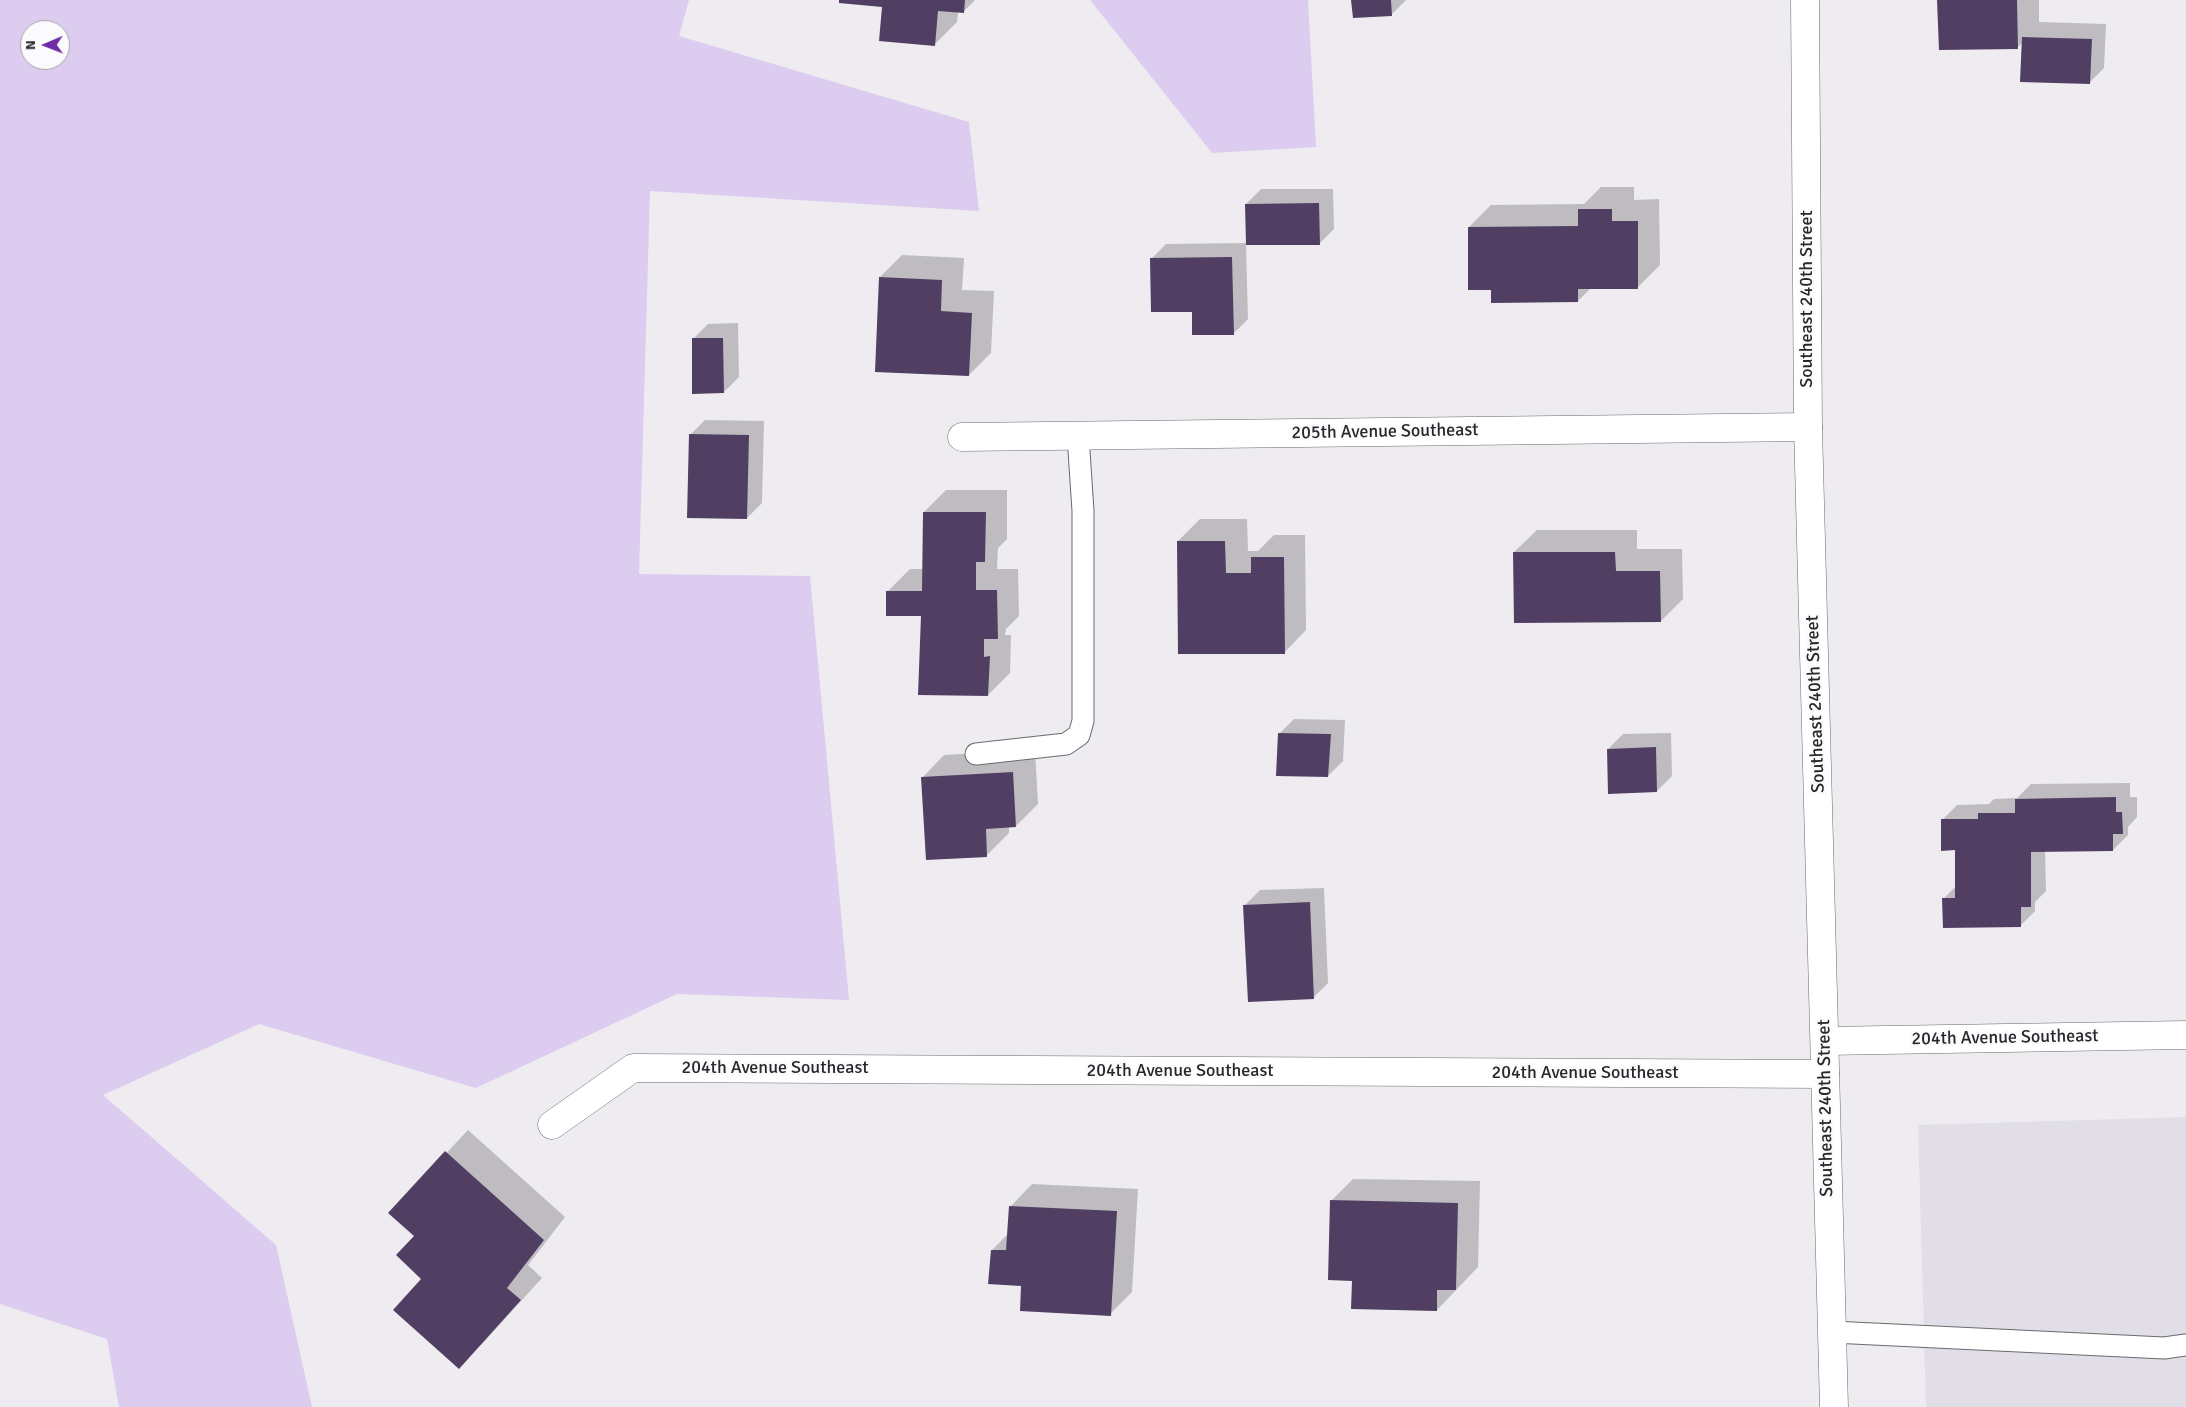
<!DOCTYPE html>
<html>
<head>
<meta charset="utf-8">
<style>
  body { margin:0 }
  #map { position:relative; width:2186px; height:1407px; overflow:hidden; background:#eeecf0; font-family:Signika,sans-serif }
  canvas { display:block }
  .north { position:absolute; left:20px; top:20px; width:50px; height:50px; box-sizing:border-box; background:#fbfafd; border:1px solid #a7a6a8; border-radius:50%; rotate:269deg; font-size:14px; font-weight:700; line-height:20px; text-align:center; color:#282729 }
  .north::after { content:''; display:block; margin:auto; width:18px; height:22px; background:#6f2ea3; clip-path:polygon(50% 0,100% 100%,50% 72%,0 100%) }
</style>
</head>
<body>
<div id="map">
<canvas width="2186" height="1407"></canvas>
<div class="north">N</div>
</div>
<script>
const ctx = document.querySelector('canvas').getContext('2d');
ctx.lineJoin = 'round';
function fillPath(path, color) { ctx.fillStyle = color; ctx.fill(path, 'evenodd'); }
function strokePath(path, color, width, dash) { ctx.strokeStyle = color; ctx.lineWidth = width; ctx.lineCap = dash ? 'butt' : 'round'; ctx.setLineDash(dash || []); ctx.stroke(path); }
function drawText(font, color, halo, rows, align = 'center') {
  ctx.font = font + ' Signika,sans-serif'; ctx.lineWidth = 5; ctx.setLineDash([]); ctx.textBaseline = 'middle'; ctx.strokeStyle = halo; ctx.fillStyle = color; for (const [text, x, y, turn = 0] of rows) {
    ctx.save(); ctx.translate(x, y); ctx.rotate((+turn || 0) * Math.PI / 180); ctx.textAlign = isNaN(turn) ? turn : align; if (halo) ctx.strokeText(text, 0, 0); ctx.fillText(text, 0, 0); ctx.restore();
  }
}
fillPath(new Path2D(`
  M2186 1117V1407H1926L1918 1125Z`), '#e2dee8');
fillPath(new Path2D(`
  M0 0H689L679 36 969 122 979 211 650 191 639 574 810 576 849 1000 677 994 476 1088 259 1024 103 1095 276 1245 312 1407H119L107 1339 0 1304ZM30 30H60V60H30Z
  M1090 0H1308L1316 147 1212 153Z`), '#dcccf0');
fillPath(new Path2D(`
  M841 0H975L963 12H958L957 22 934 45 883 5Z
  M1353 0H1406L1391 15Z
  M1939 0H2039V22L2106 24 2104 68 2089 83 2023 42 2017 48Z
  M1601 187H1634V200L1659 199 1660 265 1638 287 1591 288 1578 301 1492 289 1469 227 1491 205 1584 204Z
  M1261 189H1333L1334 229 1319 244H1246L1248 319 1233 334 1193 311 1151 259 1166 244 1247 243 1246 204Z
  M902 255 964 258 962 290 994 291 991 353 969 375 880 277Z
  M738 323 739 377 724 392 693 339 708 324Z
  M705 420 764 421 762 503 747 518 690 435Z
  M946 490H1007V539L998 548 997 569H1018L1019 616 1006 629 1005 635H1011L1010 673 988 695 922 615 888 591 910 569H924V512Z
  M1200 519H1247L1248 551H1258L1274 535H1305L1306 630 1284 653 1178 541Z
  M1537 530H1637V549H1682L1683 599 1661 621 1514 552Z
  M1294 719 1345 720 1343 761 1328 776 1279 734Z
  M1671 733 1672 776 1657 791 1608 749 1623 734Z
  M1035 750 1038 804 1016 826 1009 827V833L987 855 922 778 944 755Z
  M2130 783V797H2137V817L2128 827V835L2113 850H2045L2046 891 2035 902V911L2020 926 1943 899 1956 886V849L1942 820 1957 805 1989 804 1994 799 2017 798 2031 784Z
  M1324 888 1328 983 1313 998 1245 905 1260 890Z
  M468 1130 565 1217 528 1265 542 1278 481 1345 423 1279 415 1236 390 1213Z
  M1353 1179 1480 1181 1478 1267 1437 1310 1353 1279 1331 1201Z
  M1032 1184 1138 1189 1132 1292 1110 1314 1022 1285 992 1250 1008 1234 1010 1207Z`), '#0003');
fillPath(new Path2D(`
  M839 0H965L964 13 938 11 935 46 879 41 882 7 839 3Z
  M1351 0H1391L1392 16 1353 18Z
  M1937 0H2017L2018 49 1939 50Z
  M2022 37 2092 39 2090 84 2020 82Z
  M1319 203 1320 245H1246L1245 204Z
  M1578 209H1612V221H1638V289H1578V302L1491 303V290H1468V227L1578 226Z
  M1232 257 1234 335H1192V312H1151L1150 258Z
  M879 277 942 280 941 311 972 313 969 376 875 372Z
  M692 338H723L724 393 692 394Z
  M689 434 749 435 747 519 687 518Z
  M923 512H986L985 562H976V590H997L998 639H984V657L990 656 988 696 918 695 921 616H886V591H922Z
  M1177 541H1225L1226 573H1251V557H1284L1285 654H1178Z
  M1513 552H1615L1616 571H1660L1661 622 1514 623Z
  M1278 733 1331 734 1328 777 1276 776Z
  M1656 747 1657 792 1608 794 1607 749Z
  M1013 772 1016 827 986 829 987 857 926 860 921 777Z
  M2116 797V812H2122L2123 834H2113V851L2031 852V907H2021V927L1943 928 1942 898H1955V850L1941 851V819H1978V813H2015V799Z
  M1310 902 1314 999 1248 1002 1243 905Z
  M445 1151 544 1240 507 1288 521 1300 459 1369 393 1310 421 1279 396 1255 414 1236 388 1213Z
  M1330 1200 1458 1203 1456 1290H1437V1311L1351 1309 1352 1281 1328 1280Z
  M1009 1206 1117 1211 1111 1316 1020 1311 1021 1286 988 1284 991 1250H1006Z`), '#503f62');
const service = new Path2D(`
  M976 754 1066 744 1079 735 1083 721V511L1078 436
  M1832 1332 2164 1348 2186 1345`);
const minor = new Path2D(`
  M962 437 1808 427
  M1825 1041 2186 1035
  M552 1125 633 1068 1825 1074`);
const secondary = new Path2D(`
  M1805 0 1808 427 1834 1407`);
strokePath(service, '#6a696c', 23);
strokePath(minor, '#6a696c', 29);
strokePath(secondary, '#6a696c', 29);
strokePath(service, '#fff', 21);
strokePath(minor, '#fff', 28);
strokePath(secondary, '#fff', 28);
drawText('18px', '#282729', '#fbfafd', [
  ["Southeast 240th Street",1807,299,-90],
  ["205th Avenue Southeast",1385,432,-1],
  ["Southeast 240th Street",1816,704,-92],
  ["204th Avenue Southeast",2005,1038,-1],
  ["204th Avenue Southeast",775,1068],
  ["204th Avenue Southeast",1180,1071],
  ["204th Avenue Southeast",1585,1073],
  ["Southeast 240th Street",1826,1108,-91]
]);
</script>
</body>
</html>
